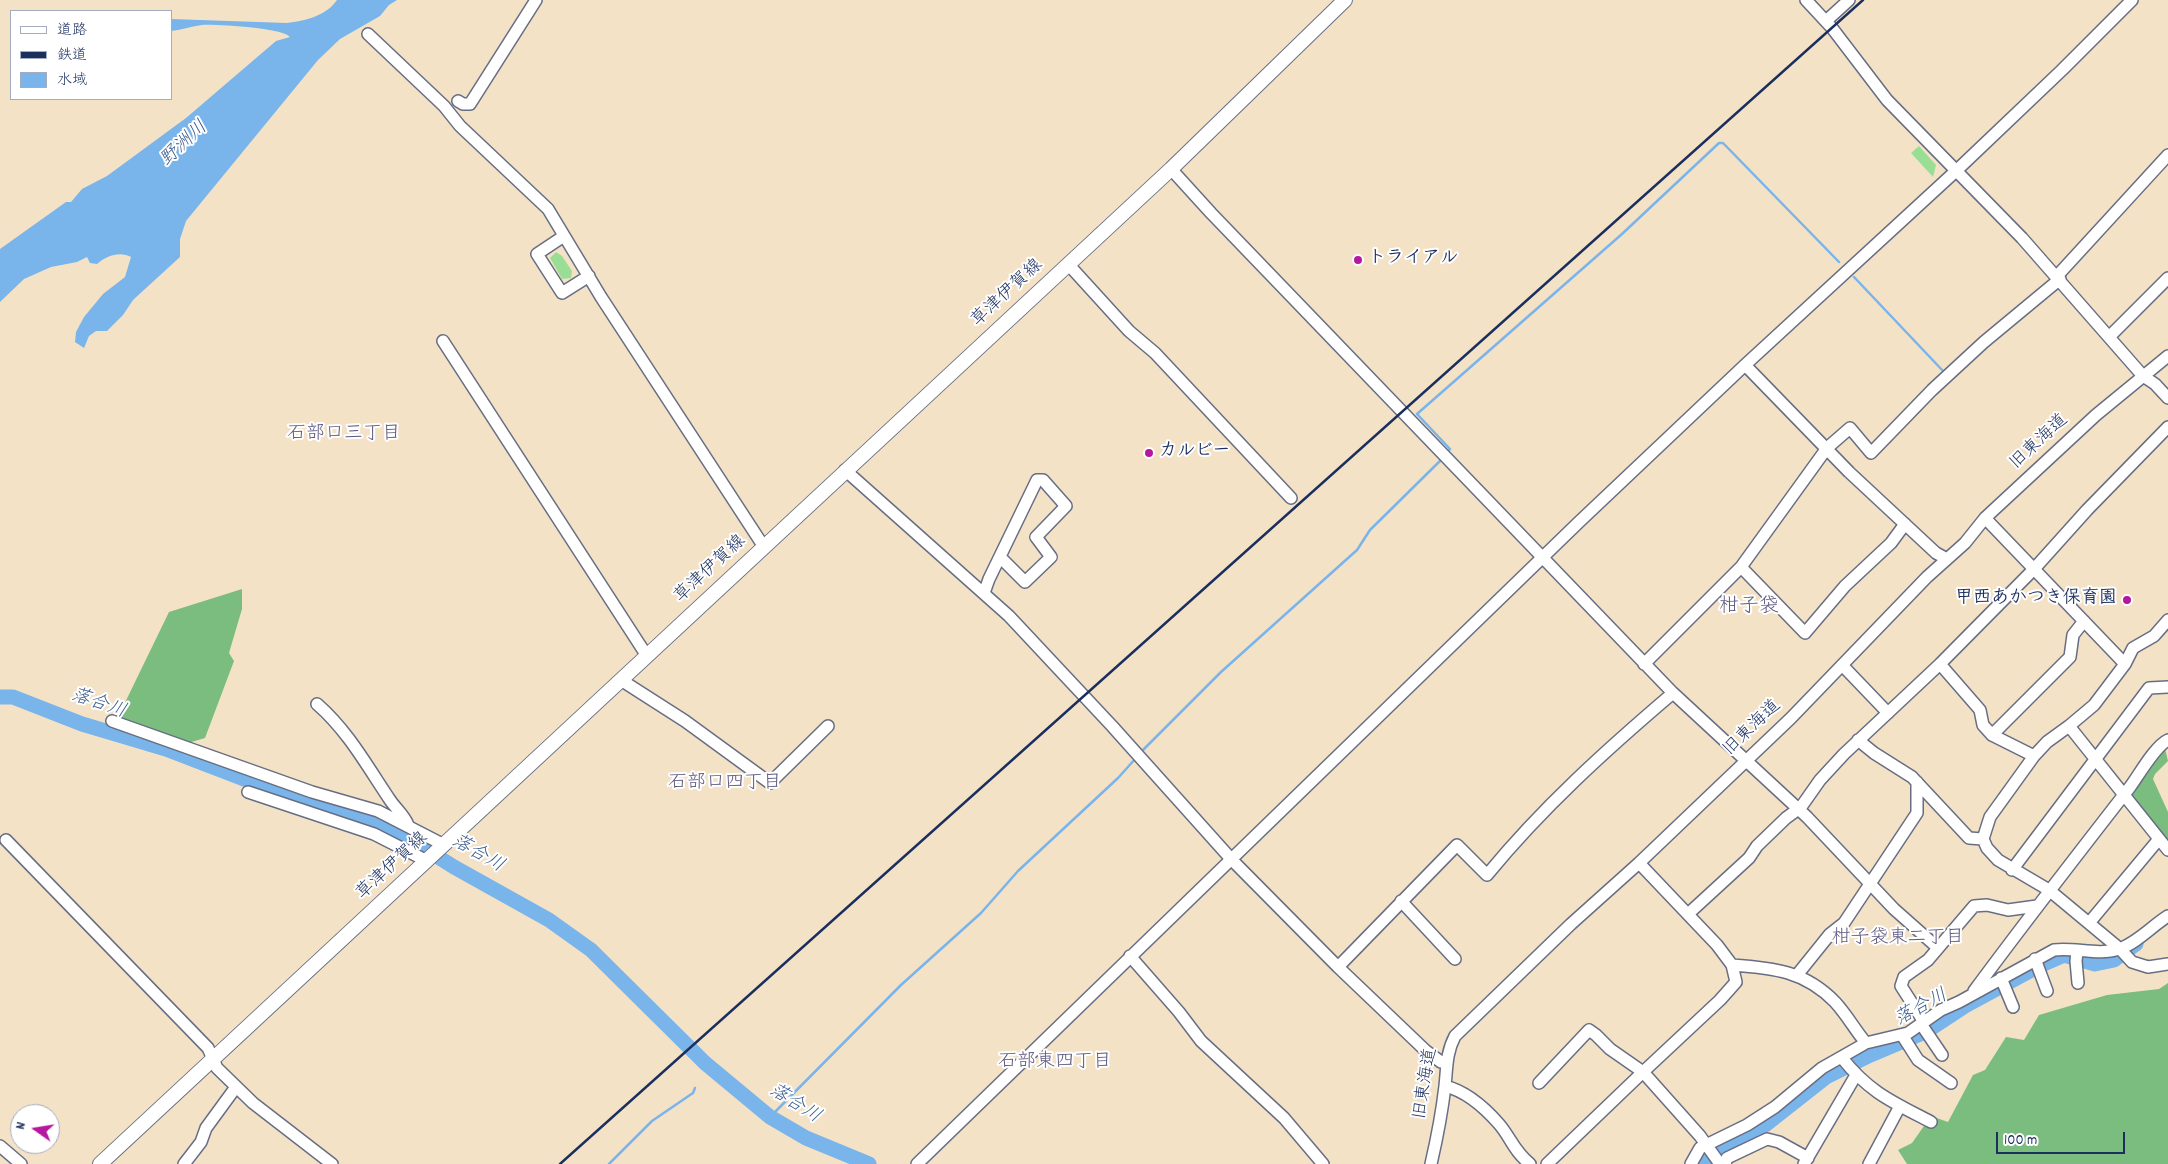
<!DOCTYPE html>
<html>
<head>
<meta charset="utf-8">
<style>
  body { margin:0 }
  #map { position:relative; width:2168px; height:1164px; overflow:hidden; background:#f4e2c7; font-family:Dekko,"Klee One",sans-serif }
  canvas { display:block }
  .legend { position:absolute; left:10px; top:10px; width:162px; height:90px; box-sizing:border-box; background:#fff; border:1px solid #a4acbf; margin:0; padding:6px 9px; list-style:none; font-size:15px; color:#1b2f5e }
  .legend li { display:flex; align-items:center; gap:10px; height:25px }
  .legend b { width:25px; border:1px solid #a4acbf }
  .north { position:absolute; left:10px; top:1104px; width:50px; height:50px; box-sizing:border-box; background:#fff; border:1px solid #a4acbf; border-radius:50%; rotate:283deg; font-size:14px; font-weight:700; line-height:20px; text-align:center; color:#1b2f5e }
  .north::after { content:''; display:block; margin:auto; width:18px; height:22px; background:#b5179e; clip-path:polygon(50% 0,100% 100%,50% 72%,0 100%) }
  .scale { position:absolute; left:1996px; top:1132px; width:129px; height:22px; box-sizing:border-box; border:2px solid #1b2f5e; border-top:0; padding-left:6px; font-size:15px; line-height:18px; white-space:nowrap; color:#1b2f5e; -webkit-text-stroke:4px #fff; paint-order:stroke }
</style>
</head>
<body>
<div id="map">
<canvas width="2168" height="1164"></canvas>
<ul class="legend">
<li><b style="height:6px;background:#fff"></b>道路</li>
<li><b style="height:6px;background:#1b2f5e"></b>鉄道</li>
<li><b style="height:14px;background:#79b4ea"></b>水域</li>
</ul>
<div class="north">N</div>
<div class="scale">100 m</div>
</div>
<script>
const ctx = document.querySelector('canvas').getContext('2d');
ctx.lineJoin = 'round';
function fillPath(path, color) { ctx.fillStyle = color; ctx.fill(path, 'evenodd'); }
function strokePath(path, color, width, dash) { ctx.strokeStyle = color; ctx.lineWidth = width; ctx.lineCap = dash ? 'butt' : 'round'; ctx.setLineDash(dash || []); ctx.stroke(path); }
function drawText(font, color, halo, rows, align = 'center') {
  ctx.font = font + ' Dekko,"Klee One",sans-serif'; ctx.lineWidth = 4; ctx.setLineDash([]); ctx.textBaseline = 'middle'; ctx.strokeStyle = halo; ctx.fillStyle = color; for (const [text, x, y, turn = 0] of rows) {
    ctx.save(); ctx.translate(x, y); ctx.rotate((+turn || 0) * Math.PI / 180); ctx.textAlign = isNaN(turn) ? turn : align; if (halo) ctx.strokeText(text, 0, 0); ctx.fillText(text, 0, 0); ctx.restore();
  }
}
fillPath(new Path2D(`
  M1919 146 1936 165 1933 177 1911 153Z
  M556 252 562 256 572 271 571 278 562 279 550 258Z`), '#9ade96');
fillPath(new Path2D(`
  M242 589V609L229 653 234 661 205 738 188 743 118 717 169 612Z
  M2164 744 2168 761 2155 774 2153 779 2168 812V846L2127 794Z
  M2168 983V1164H1907L1898 1150 1912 1143 1931 1116 1948 1122 1973 1075 1985 1070 2006 1037 2024 1040 2039 1015 2107 995 2159 989Z`), '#7bbd7f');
fillPath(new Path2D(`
  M337 0H397L389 5 380 16 340 39 318 60 186 221 180 239V257L133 300 123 315 107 331H96L89 336 84 348 75 342 76 332 84 317 103 294 125 277 131 257C120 251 106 256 97 264L90 263 87 257 77 262 51 267 24 279 0 302V249L66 202H71L82 189 107 176 186 118 276 41 290 37C283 28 215 24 202 25 192 26 182 30 171 31V19L287 23C305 21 326 16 337 0Z`), '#79b4ea');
strokePath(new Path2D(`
  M1854 277 1944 372
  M1446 454 1450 449 1417 414 1622 234 1719 143H1723L1839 262
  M1141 752 1221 672 1357 550 1370 530 1443 458
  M770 1117 901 985 981 913 1018 871 1118 778 1136 758
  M609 1164 652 1121 693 1093 695 1088`), '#79b4ea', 2.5);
strokePath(new Path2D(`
  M0 697H13L82 724 166 749 270 789 392 828 454 867 549 920 591 950 705 1063 770 1117 806 1138 869 1164
  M1703 1164 1710 1155 1765 1125 1826 1077 1868 1056 1927 1031 1965 1006 2041 965 2064 955 2095 964 2114 960 2136 944`), '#79b4ea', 15);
const minor = new Path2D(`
  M1806 0 1832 28 1887 100 2022 238 2143 376 2155 384 2168 398
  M1826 21 1849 0
  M368 34 444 106 460 126 548 209 601 297 764 547
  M458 101 463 104H470L536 0
  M1171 169 1211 213 1673 693 1807 817 1894 909 1938 948
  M564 236 537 254 562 293 589 276
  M1068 264 1129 331 1155 353 1291 498
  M2057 276 2168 155
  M2109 337 2168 278
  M443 341 647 656
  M1745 365 1849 472 1936 553 1947 559
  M845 470 1009 616 1112 726 1232 860 1338 967 1426 1051 1441 1062H1446
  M1985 518 2125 664
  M1741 567 1805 633 1845 586 1891 543 1905 524
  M984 593 989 579 1037 480H1043L1066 506 1036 537 1051 557 1025 582 1000 557
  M2168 620 2154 636 2133 648 2125 664 2094 705 2069 726 2047 742 2034 756 1990 817 1983 839 1987 848 1998 860 2049 890 2120 949 2132 962 2148 967 2168 964
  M1644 664 1741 567 1827 448 1850 428 1871 453 1932 390 1984 342 2060 279
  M1940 664 1980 710 1983 725 1992 735
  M1842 665 1888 713
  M621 680 685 721 770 783 828 726
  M317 704C348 731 367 766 390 800 396 809 404 815 408 825
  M112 721 312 792 378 811 444 845
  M2069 726 2168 850
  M1858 740 1874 753 1912 777 1969 838 1983 839
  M2034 756 1992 735 2070 657 2073 635 2084 621
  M248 792 374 834 427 861
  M6 840 208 1048 217 1068 253 1103 332 1164
  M1639 863 1717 945 1732 965C1774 968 1805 971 1835 1002 1847 1015 1855 1030 1866 1043
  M2012 870 2149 688 2168 687
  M1401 901 1455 959
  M1688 914 1749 858 1757 846 1786 818 1801 807 1820 780 1844 754 1940 664 2034 569 2087 510 2168 427
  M2089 923 2159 839
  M2077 951 2076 961 2078 983
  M1130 956 1179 1012 1201 1041 1284 1118 1323 1164
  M2035 959 2047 991
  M1338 967 1457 845 1487 875C1542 808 1606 750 1673 693
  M1797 975 1830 934 1844 923 1917 813V782
  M2001 978 2013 1007
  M1974 991C2025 922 2077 855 2130 787 2139 775 2155 746 2168 740
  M1924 1022 1901 986 1904 977 1928 960 1974 906 1987 905 2008 910 2037 906
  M1921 1024 1942 1055
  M1902 1035 1918 1060 1951 1083
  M1842 1058C1870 1093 1893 1102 1931 1122
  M1539 1083 1589 1030 1596 1035 1610 1049 1643 1072 1547 1164
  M1445 1086C1465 1091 1485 1108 1499 1124 1511 1138 1513 1150 1530 1164
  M0 1146 21 1164
  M184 1164 201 1142 206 1128 236 1087
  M917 1164 1579 522 1745 365 1957 170 2062 70 2132 0
  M1431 1164C1437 1138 1442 1112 1445 1086 1447 1068 1446 1053 1455 1036L1571 924 1639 863 1791 718 1927 577 1965 543 1985 518 2096 415 2168 356
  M1691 1164 1700 1148 1747 1125 1775 1107 1822 1068 1866 1043 1908 1033 1941 1010 1959 1002 2054 950C2075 947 2098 956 2119 949 2137 943 2152 926 2168 916
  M1720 1164 1700 1136 1643 1072 1720 1000 1736 982 1732 965
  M1725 1164 1727 1158 1767 1139 1779 1142 1808 1158
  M1804 1164 1856 1075
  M1869 1164 1900 1106`);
const major = new Path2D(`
  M100 1164 1171 169 1345 0`);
strokePath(minor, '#676e83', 14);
strokePath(major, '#676e83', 16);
strokePath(minor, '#fff', 11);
strokePath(major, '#fff', 14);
strokePath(new Path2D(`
  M560 1164 1863 0`), '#1b2f5e', 2.5);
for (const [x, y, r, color] of [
  [1358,260,5,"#b5179e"],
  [1149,453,5,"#b5179e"],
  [2127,600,5,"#b5179e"]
]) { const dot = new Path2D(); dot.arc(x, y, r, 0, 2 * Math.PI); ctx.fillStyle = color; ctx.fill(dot); strokePath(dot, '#fff', 2); }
drawText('bold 18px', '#1b2f5e', '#fff', [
  ["トライアル",1368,260],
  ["カルビー",1159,453],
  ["甲西あかつき保育園",2117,600,"right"]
], 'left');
drawText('18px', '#1b2f5e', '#fff', [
  ["草津伊賀線",1008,294,-43],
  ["旧東海道",2040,443,-43],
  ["草津伊賀線",711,570,-43],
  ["旧東海道",1753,729,-44],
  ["草津伊賀線",393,867,-43],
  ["旧東海道",1427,1084,-81]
]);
drawText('italic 19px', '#3c5e8f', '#fff', [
  ["野洲川",185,145,-43],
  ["落合川",98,705,19],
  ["落合川",477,855,30],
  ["落合川",1922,1009,-28],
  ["落合川",794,1105,32]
]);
drawText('19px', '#5e5a80', '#fff', [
  ["石部口三丁目",344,435],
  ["石部口四丁目",725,784],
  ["柑子袋東二丁目",1898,939],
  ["石部東四丁目",1055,1063]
]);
drawText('20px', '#5e5a80', '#fff', [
  ["柑子袋",1749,608]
]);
</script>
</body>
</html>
